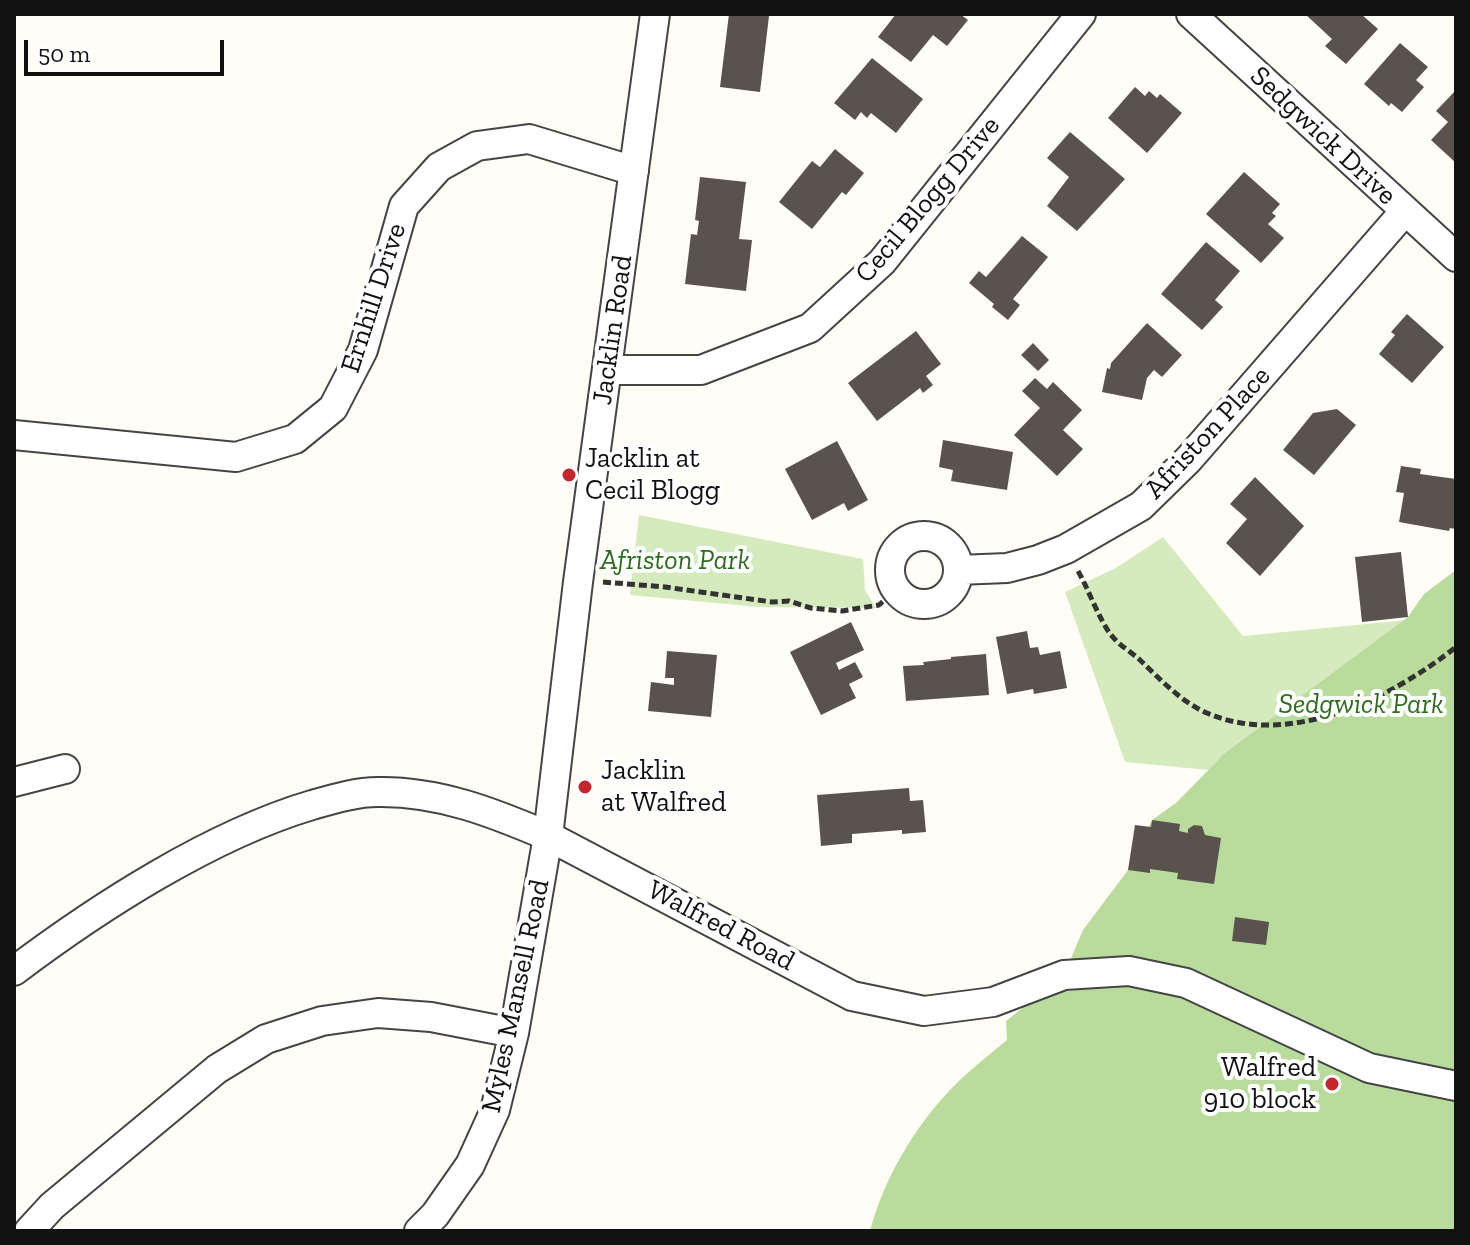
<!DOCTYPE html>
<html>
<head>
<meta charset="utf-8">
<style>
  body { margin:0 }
  #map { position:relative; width:1470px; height:1245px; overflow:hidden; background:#fffdf5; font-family:"Zilla Slab",serif }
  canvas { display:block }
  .frame { position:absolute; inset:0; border:16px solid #111; pointer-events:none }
  .scale { position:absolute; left:24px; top:40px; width:200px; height:36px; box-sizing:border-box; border:4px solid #111; border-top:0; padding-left:10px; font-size:24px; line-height:28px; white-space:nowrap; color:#111; -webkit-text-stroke:6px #fff; paint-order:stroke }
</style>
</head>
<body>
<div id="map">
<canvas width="1470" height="1245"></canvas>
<div class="frame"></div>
<div class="scale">50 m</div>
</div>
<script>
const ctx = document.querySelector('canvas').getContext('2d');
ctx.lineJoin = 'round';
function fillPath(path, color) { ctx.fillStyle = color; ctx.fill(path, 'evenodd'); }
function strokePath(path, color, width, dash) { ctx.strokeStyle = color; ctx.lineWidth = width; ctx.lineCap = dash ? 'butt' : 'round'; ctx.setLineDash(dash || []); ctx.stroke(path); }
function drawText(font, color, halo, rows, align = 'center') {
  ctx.font = font + ' "Zilla Slab",serif'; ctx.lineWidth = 8; ctx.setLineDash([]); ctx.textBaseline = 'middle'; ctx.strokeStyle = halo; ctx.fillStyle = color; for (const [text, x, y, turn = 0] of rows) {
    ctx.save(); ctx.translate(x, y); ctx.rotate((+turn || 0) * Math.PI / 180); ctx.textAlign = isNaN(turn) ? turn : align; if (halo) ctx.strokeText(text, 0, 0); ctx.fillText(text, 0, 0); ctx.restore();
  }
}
fillPath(new Path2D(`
  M639 515 863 559 865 590 876 608 759 607 630 595Z
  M1163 537 1243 636 1438 617 1406 789 1125 762 1065 592 1116 568Z`), '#d5ebbd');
fillPath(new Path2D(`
  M1456 570V1231H870C884 1179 913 1129 950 1090 967 1072 988 1056 1007 1040L1006 1021 1064 975 1083 930 1128 870 1152 820 1176 803 1225 753 1408 617 1424 594Z`), '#b9dc9c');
fillPath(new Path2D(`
  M729 14 769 16 760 92 720 87Z
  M896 14H960L968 20 947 46 933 35 911 62 878 37Z
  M1305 14H1361L1378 29 1346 64 1325 46 1332 39Z
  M1400 43 1428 67 1416 80 1424 87 1402 112 1391 103 1389 106 1364 84Z
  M872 58 923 99 896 133 871 113 867 118 861 112 855 120 834 103Z
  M1135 87 1145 96 1149 91 1157 98 1160 94 1182 113 1147 153 1108 118Z
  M1456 90V163L1431 140 1448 122 1436 111Z
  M1070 132 1125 179 1077 231 1047 206 1069 177 1047 158Z
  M835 149 864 173 846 195 842 192 812 229 779 202 812 161 820 167Z
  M1244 172 1280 204 1272 213 1276 216 1268 224 1284 238 1261 263 1206 214Z
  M700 177 746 182 739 239 752 240 746 291 685 284 691 234 697 235 699 221 695 220Z
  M1022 236 1048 257 1013 299 1020 305 1008 320 992 307 994 304 969 283 979 271 986 277Z
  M1206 242 1240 271 1215 300 1223 307 1202 330 1161 294Z
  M1407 314 1444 347 1412 383 1379 354 1395 335 1391 332Z
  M1147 323 1182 355 1162 377 1154 370 1147 378 1142 400 1102 392 1107 368 1110 369 1111 363Z
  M916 331 941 364 926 376 933 385 923 393 920 388 877 421 848 383Z
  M1033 343 1049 360 1038 371 1021 355Z
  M1035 378 1047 389 1053 382 1082 410 1063 430 1083 449 1057 476 1014 435 1040 408 1022 391Z
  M1337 409 1356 425 1314 475 1283 450 1313 413Z
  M943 440 1013 452 1007 490 951 481 953 470 939 467Z
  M837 441 868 500 848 511 844 503 812 520 785 469Z
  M1401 466 1421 469 1420 474 1456 479V529L1450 528 1449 531 1399 522 1404 493 1396 492Z
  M1255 477 1304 526 1260 576 1226 543 1247 519 1230 504Z
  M1401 552 1408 617 1362 622 1355 557Z
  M851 622 864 650 836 663 839 670 855 662 863 677 849 684 856 698 821 715 790 652Z
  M1027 631 1030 648 1038 647 1040 655 1060 651 1067 688 1034 694 1033 689 1007 694 996 637Z
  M667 651 717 655 711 717 648 711 651 682 674 685V678H665Z
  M986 654 989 695 906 701 903 666 924 665 923 662 951 659V657Z
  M909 788 910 801 923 800 926 832 902 834V830L852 834V843L821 846 817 795Z
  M1152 820 1180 824 1179 831 1188 833V829L1194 825 1202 826 1205 835 1221 838 1214 884 1177 879 1178 873 1150 869V873L1128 870 1135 825 1151 827Z
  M1235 917 1269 922 1266 945 1232 941Z`), '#5a524d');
const minor = new Path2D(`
  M1191 14 1456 257
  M607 370H701L810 328 882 262 1081 14
  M14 435 236 457 295 439 333 408 363 350 404 206 439 167 477 146 529 139 634 171
  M890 570a34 34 0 1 1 68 0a34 34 0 1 1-68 0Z
  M958 570 1007 568 1038 560 1066 549 1141 506 1188 460 1405 211
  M14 782 65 769
  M14 971C99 907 211 835 312 805 333 799 356 792 378 792 439 791 494 813 548 836L852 996 924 1011 993 1002 1064 975 1129 971 1186 983 1369 1068 1456 1086
  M29 1231 52 1206 217 1069 266 1039 322 1021 378 1013 431 1017 514 1033
  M419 1231 435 1215 470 1165 495 1110 514 1033 548 836 578 582 655 14`);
strokePath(minor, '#444', 32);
strokePath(new Path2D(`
  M1078 571C1088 588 1100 622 1112 636 1119 645 1131 652 1140 660 1160 679 1181 702 1207 713 1289 749 1392 698 1456 647
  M603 582 665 587 772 602 789 601 811 608 842 611 879 605 896 590`), '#333', 5, [8, 4]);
strokePath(minor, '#fff', 28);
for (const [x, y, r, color] of [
  [569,475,8,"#c4262e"],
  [585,787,8,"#c4262e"],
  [1332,1084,8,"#c4262e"]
]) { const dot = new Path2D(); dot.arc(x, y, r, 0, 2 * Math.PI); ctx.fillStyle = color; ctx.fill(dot); strokePath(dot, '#fff', 3); }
drawText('28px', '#111', '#fff', [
  ["Sedgwick Drive",1323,136,43],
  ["Cecil Blogg Drive",928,200,-50],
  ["Ernhill Drive",374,298,-72],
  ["Jacklin Road",613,330,-82],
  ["Afriston Place",1208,433,-47],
  ["Walfred Road",721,926,28],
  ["Myles Mansell Road",516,996,-78]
]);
drawText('28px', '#111', '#fff', [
  ["Jacklin at",585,459],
  ["Cecil Blogg",585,491],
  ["Jacklin",601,771],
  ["at Walfred",601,803],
  ["Walfred",1316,1068,"right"],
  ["910 block",1316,1100,"right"]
], 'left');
drawText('italic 28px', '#2f6b1f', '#fff', [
  ["Afriston Park",675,561],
  ["Sedgwick Park",1361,705]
]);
</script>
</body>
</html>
